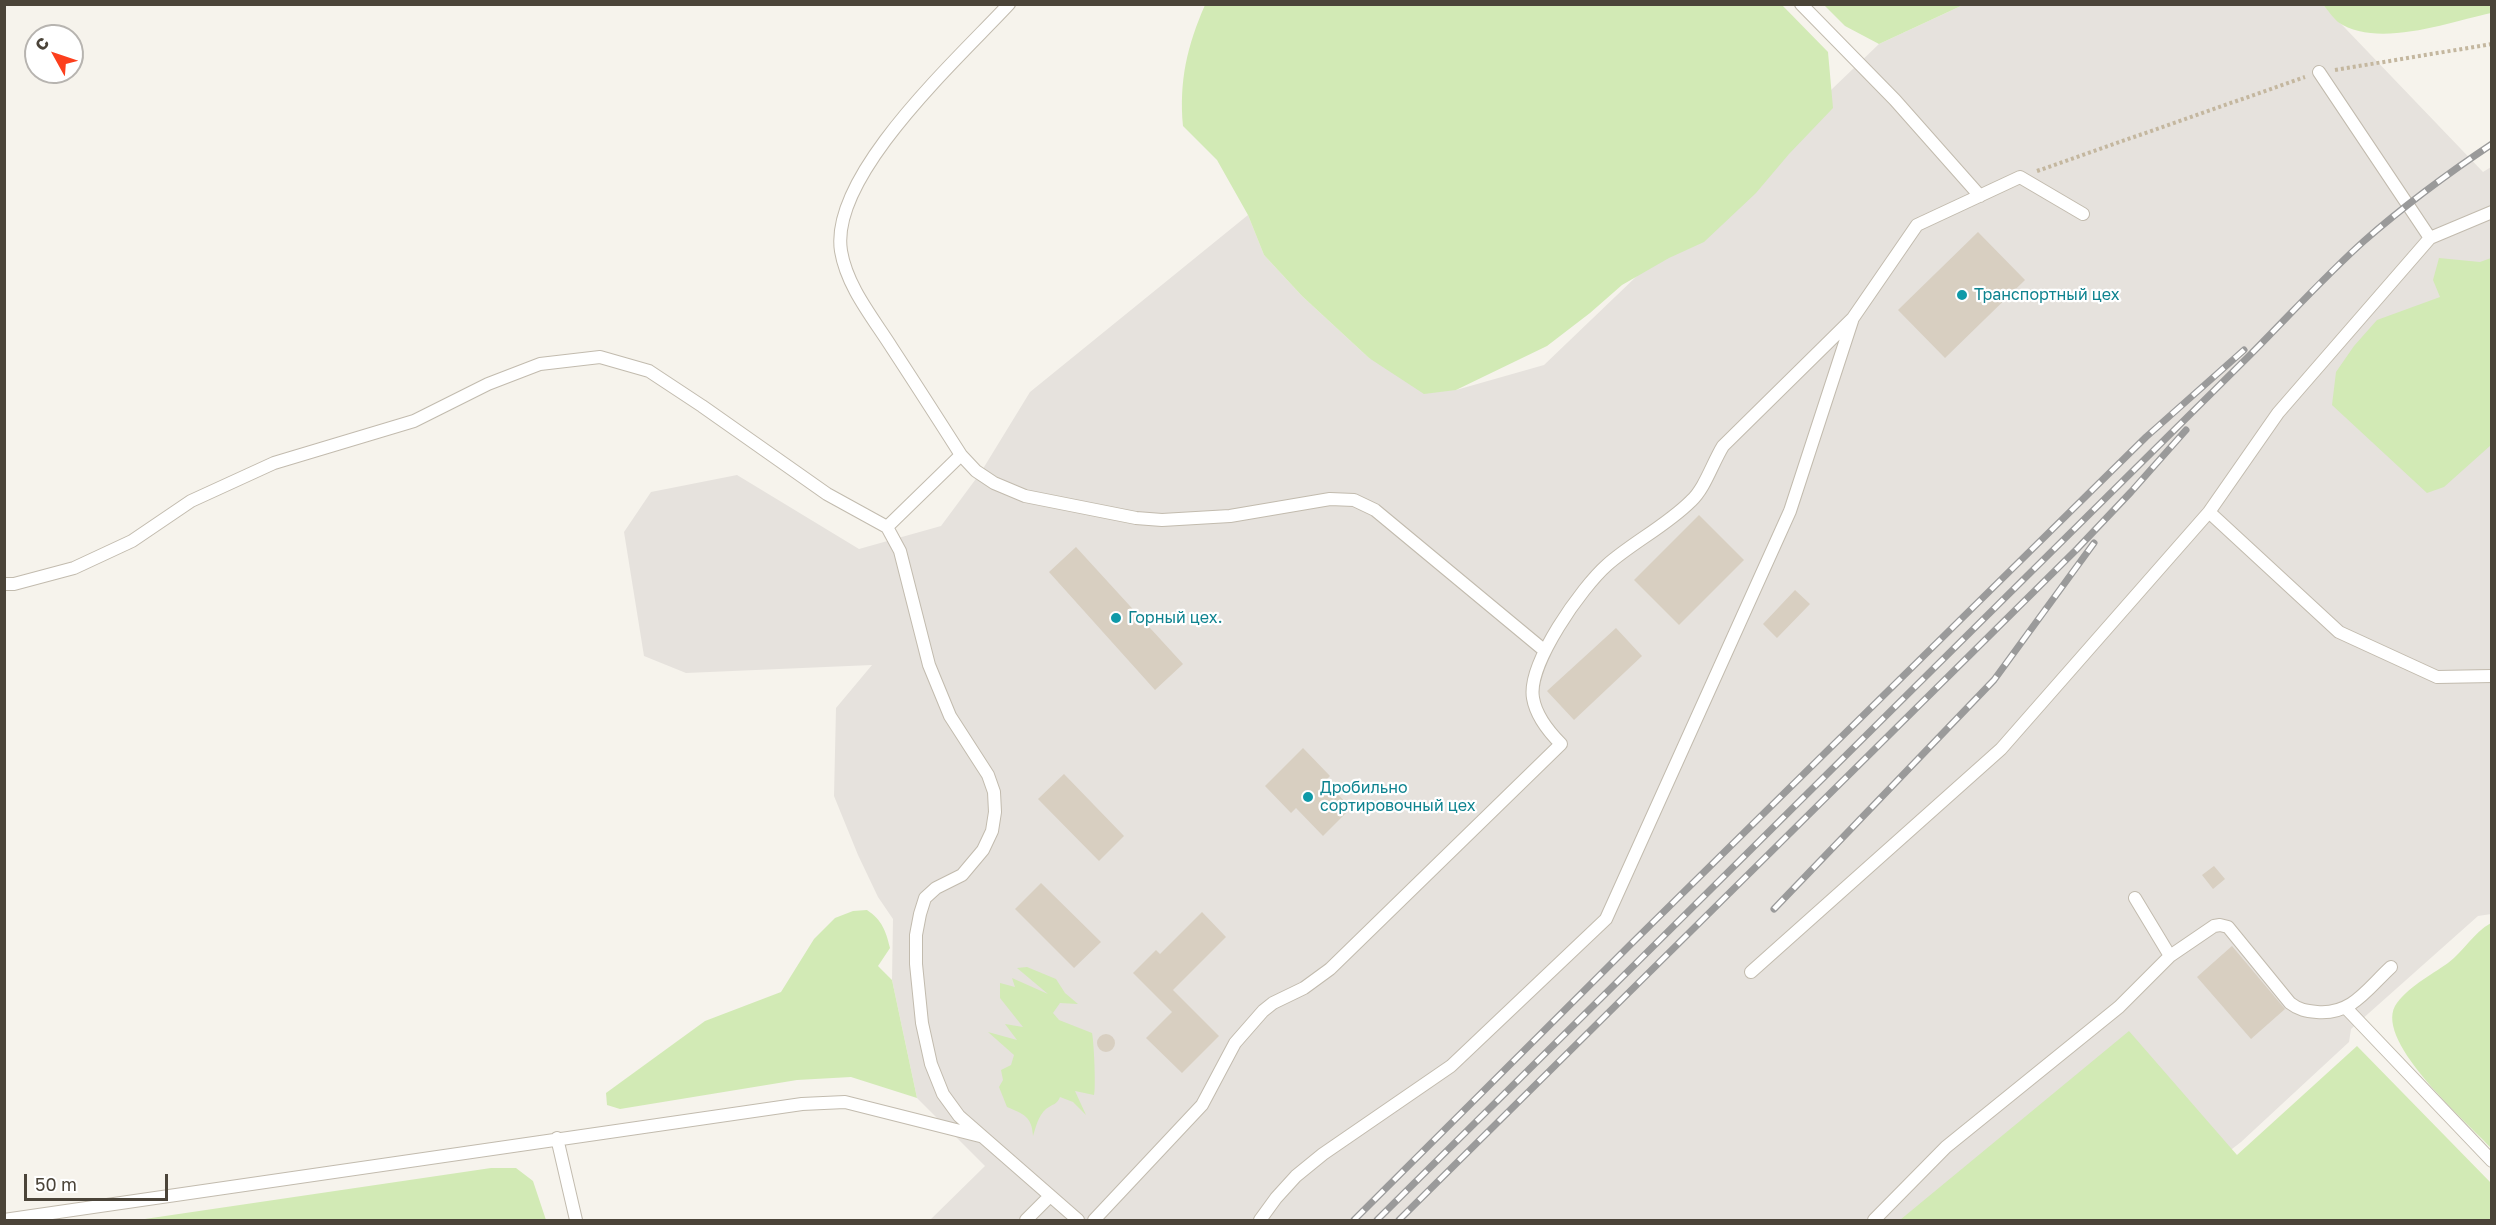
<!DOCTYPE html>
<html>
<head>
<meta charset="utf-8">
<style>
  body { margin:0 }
  #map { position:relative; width:2496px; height:1225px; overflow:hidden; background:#f6f3ec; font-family:"Golos Text",sans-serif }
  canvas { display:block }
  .frame { position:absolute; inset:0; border:6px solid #4b4439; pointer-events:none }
  .north { position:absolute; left:24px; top:24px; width:60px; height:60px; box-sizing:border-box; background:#fff; border:2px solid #b7b4b0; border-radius:50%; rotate:310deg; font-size:16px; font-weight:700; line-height:24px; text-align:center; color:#4b4439 }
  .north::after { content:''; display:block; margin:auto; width:21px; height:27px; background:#fc3f1d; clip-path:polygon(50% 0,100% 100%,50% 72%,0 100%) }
  .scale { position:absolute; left:24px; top:1174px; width:144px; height:27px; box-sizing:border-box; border:3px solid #4b4439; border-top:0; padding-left:8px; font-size:18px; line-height:21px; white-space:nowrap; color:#4b4439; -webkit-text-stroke:4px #fff; paint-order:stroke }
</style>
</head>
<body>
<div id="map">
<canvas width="2496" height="1225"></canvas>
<div class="frame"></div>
<div class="north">С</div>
<div class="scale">50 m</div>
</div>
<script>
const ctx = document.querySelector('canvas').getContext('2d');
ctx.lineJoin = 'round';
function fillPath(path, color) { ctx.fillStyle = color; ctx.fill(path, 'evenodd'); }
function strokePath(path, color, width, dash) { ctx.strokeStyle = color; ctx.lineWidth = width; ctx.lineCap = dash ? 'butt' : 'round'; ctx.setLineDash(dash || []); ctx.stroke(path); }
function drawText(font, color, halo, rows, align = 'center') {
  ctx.font = font + ' "Golos Text",sans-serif'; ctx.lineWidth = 4.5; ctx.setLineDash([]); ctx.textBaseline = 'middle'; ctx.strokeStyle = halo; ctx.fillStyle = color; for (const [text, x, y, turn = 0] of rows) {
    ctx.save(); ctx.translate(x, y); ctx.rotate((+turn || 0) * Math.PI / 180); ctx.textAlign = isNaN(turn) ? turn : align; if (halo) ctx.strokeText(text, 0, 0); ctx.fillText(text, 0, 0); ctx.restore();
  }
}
fillPath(new Path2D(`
  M1963 5H2323L2483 172 2491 167V914L2478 916 2351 1029 2349 1042 2241 1142 2141 1220H930L985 1166 917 1098 892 980 893 919 878 897 858 855 834 796 836 708 872 665 686 673 644 656 624 532 651 492 737 475 859 549 941 526 981 472 1030 392 1248 215 1264 255 1302 296 1369 358 1456 390 1544 365 1879 44Z`), '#e6e2dd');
fillPath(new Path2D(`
  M2491 4V13C2449 22 2377 49 2338 22 2333 18 2328 10 2323 5Z
  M1782 5 1828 52 1833 108 1789 154 1756 193 1704 242 1669 258 1622 285 1590 313 1547 346 1456 390 1424 394 1369 358 1302 296 1264 255 1248 215 1217 160 1183 126C1179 81 1187 46 1205 5Z
  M1824 5H1963L1879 44 1845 26Z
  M2439 258 2480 262 2491 258V445L2444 487 2427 493 2332 405 2336 372 2354 346 2377 320 2440 297 2433 280Z
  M867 910C882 920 886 931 890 948L878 966 892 980 917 1098 851 1077 797 1080 620 1109 607 1105 606 1093 705 1021 781 992 814 939 835 918 853 911Z
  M2491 923V1148C2468 1123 2375 1043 2395 1006 2406 988 2431 975 2448 963 2464 951 2473 933 2491 923Z
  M1027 967 1056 979 1065 993 1078 1004 1060 1003 1053 1013 1059 1020 1092 1033C1094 1041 1096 1089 1094 1095L1075 1091 1086 1115 1073 1102 1060 1097C1057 1105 1052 1104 1046 1109 1038 1116 1036 1127 1033 1136 1032 1117 1024 1114 1007 1107L999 1087 1003 1080 1001 1070 1011 1065 1014 1055 988 1032 1017 1040 1005 1024 1023 1027 1000 998V983L1015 987 1012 978 1048 994 1017 968Z
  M2129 1031 2237 1155 2357 1046 2491 1183V1220H1900Z
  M491 1168H516L533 1181 546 1220H138Z`), '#d2eab5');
fillPath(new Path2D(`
  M1978 232 2025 280 1945 358 1898 310Z
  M1699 515 1744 560 1679 625 1634 580Z
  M1076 547 1183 664 1155 690 1049 572Z
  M1795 590 1810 604 1777 638 1763 624Z
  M1616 628 1642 656 1574 720 1547 691Z
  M1303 748 1330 776 1325 781 1351 808 1323 836 1296 808 1291 813 1265 786Z
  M1064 774 1124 836 1099 861 1038 799Z
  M2214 866 2225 879 2213 889 2202 875Z
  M1041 883 1101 942 1074 968 1015 909Z
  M1202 912 1226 937 1173 990 1219 1036 1182 1073 1146 1038 1172 1012 1133 973 1156 950 1160 954Z
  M2232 946 2285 1009 2251 1039 2197 977Z
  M1097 1043a9 9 0 1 1 18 0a9 9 0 1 1-18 0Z`), '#d8cfc1');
const service = new Path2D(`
  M1801 4 1895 100 1980 196
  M2430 238 2492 212
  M961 455 976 471 994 483 1025 496 1136 518 1162 520 1230 516 1330 499 1354 500 1375 510 1545 651
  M2209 512 2339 632 2437 677 2492 676
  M887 527 961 455C938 419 915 383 892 348 873 318 847 287 841 251 829 175 959 58 1009 4
  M4 584H14L74 568 132 541 191 501 274 463 414 421 488 384 540 364 600 357 649 371 702 406 827 494 887 527 900 551 929 665 950 716 988 775 994 792 995 812 992 831 983 850 962 875 936 888 925 898 920 914 916 935V964L922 1023 931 1064 943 1094 959 1116 1078 1220
  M2135 898 2170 956
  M1751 972 2001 749 2209 512 2278 413 2430 238 2319 72
  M2346 1008 2492 1161
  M557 1138 576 1220
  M4 1220 802 1104 845 1102 980 1136
  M1026 1220 1050 1196
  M1094 1220 1202 1105 1235 1043 1263 1011 1273 1003 1304 988 1330 969 1561 744C1548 731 1536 716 1533 698 1527 664 1582 587 1607 565 1633 542 1666 526 1691 501 1705 488 1712 464 1723 446L1853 318 1917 225 2020 177 2083 214
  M1260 1220 1276 1198 1296 1176 1323 1154 1451 1066 1606 919 1790 511 1852 321
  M1874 1220 1946 1147 2119 1007 2170 956 2214 926 2220 925 2228 927 2290 1003C2299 1010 2306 1011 2317 1012 2352 1015 2367 989 2391 967`);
strokePath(service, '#c2bbae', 14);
strokePath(new Path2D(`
  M2335 70 2492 44
  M2037 171 2305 77`), '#c4b79f', 4, [3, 3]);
strokePath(service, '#fff', 12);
const rail = new Path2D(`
  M1774 909 1994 680 2094 543
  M1354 1220 1630 945 2146 437 2244 350
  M1377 1220 2250 355C2288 317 2324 277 2364 241 2404 206 2447 174 2492 144
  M1399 1220 2077 549 2131 492 2186 430`);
strokePath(rail, '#9a9a9a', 7);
strokePath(rail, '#fff', 4.5, [14]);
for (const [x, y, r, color] of [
  [1962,295,6,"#0f9aa8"],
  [1116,618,6,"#0f9aa8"],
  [1308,797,6,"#0f9aa8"]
]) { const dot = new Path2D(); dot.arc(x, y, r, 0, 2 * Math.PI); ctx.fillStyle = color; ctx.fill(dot); strokePath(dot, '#fff', 2); }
drawText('16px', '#0d838f', '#fff', [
  ["Транспортный цех",1974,295],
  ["Горный цех.",1128,618],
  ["Дробильно",1320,788],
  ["сортировочный цех",1320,806]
], 'left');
</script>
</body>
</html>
